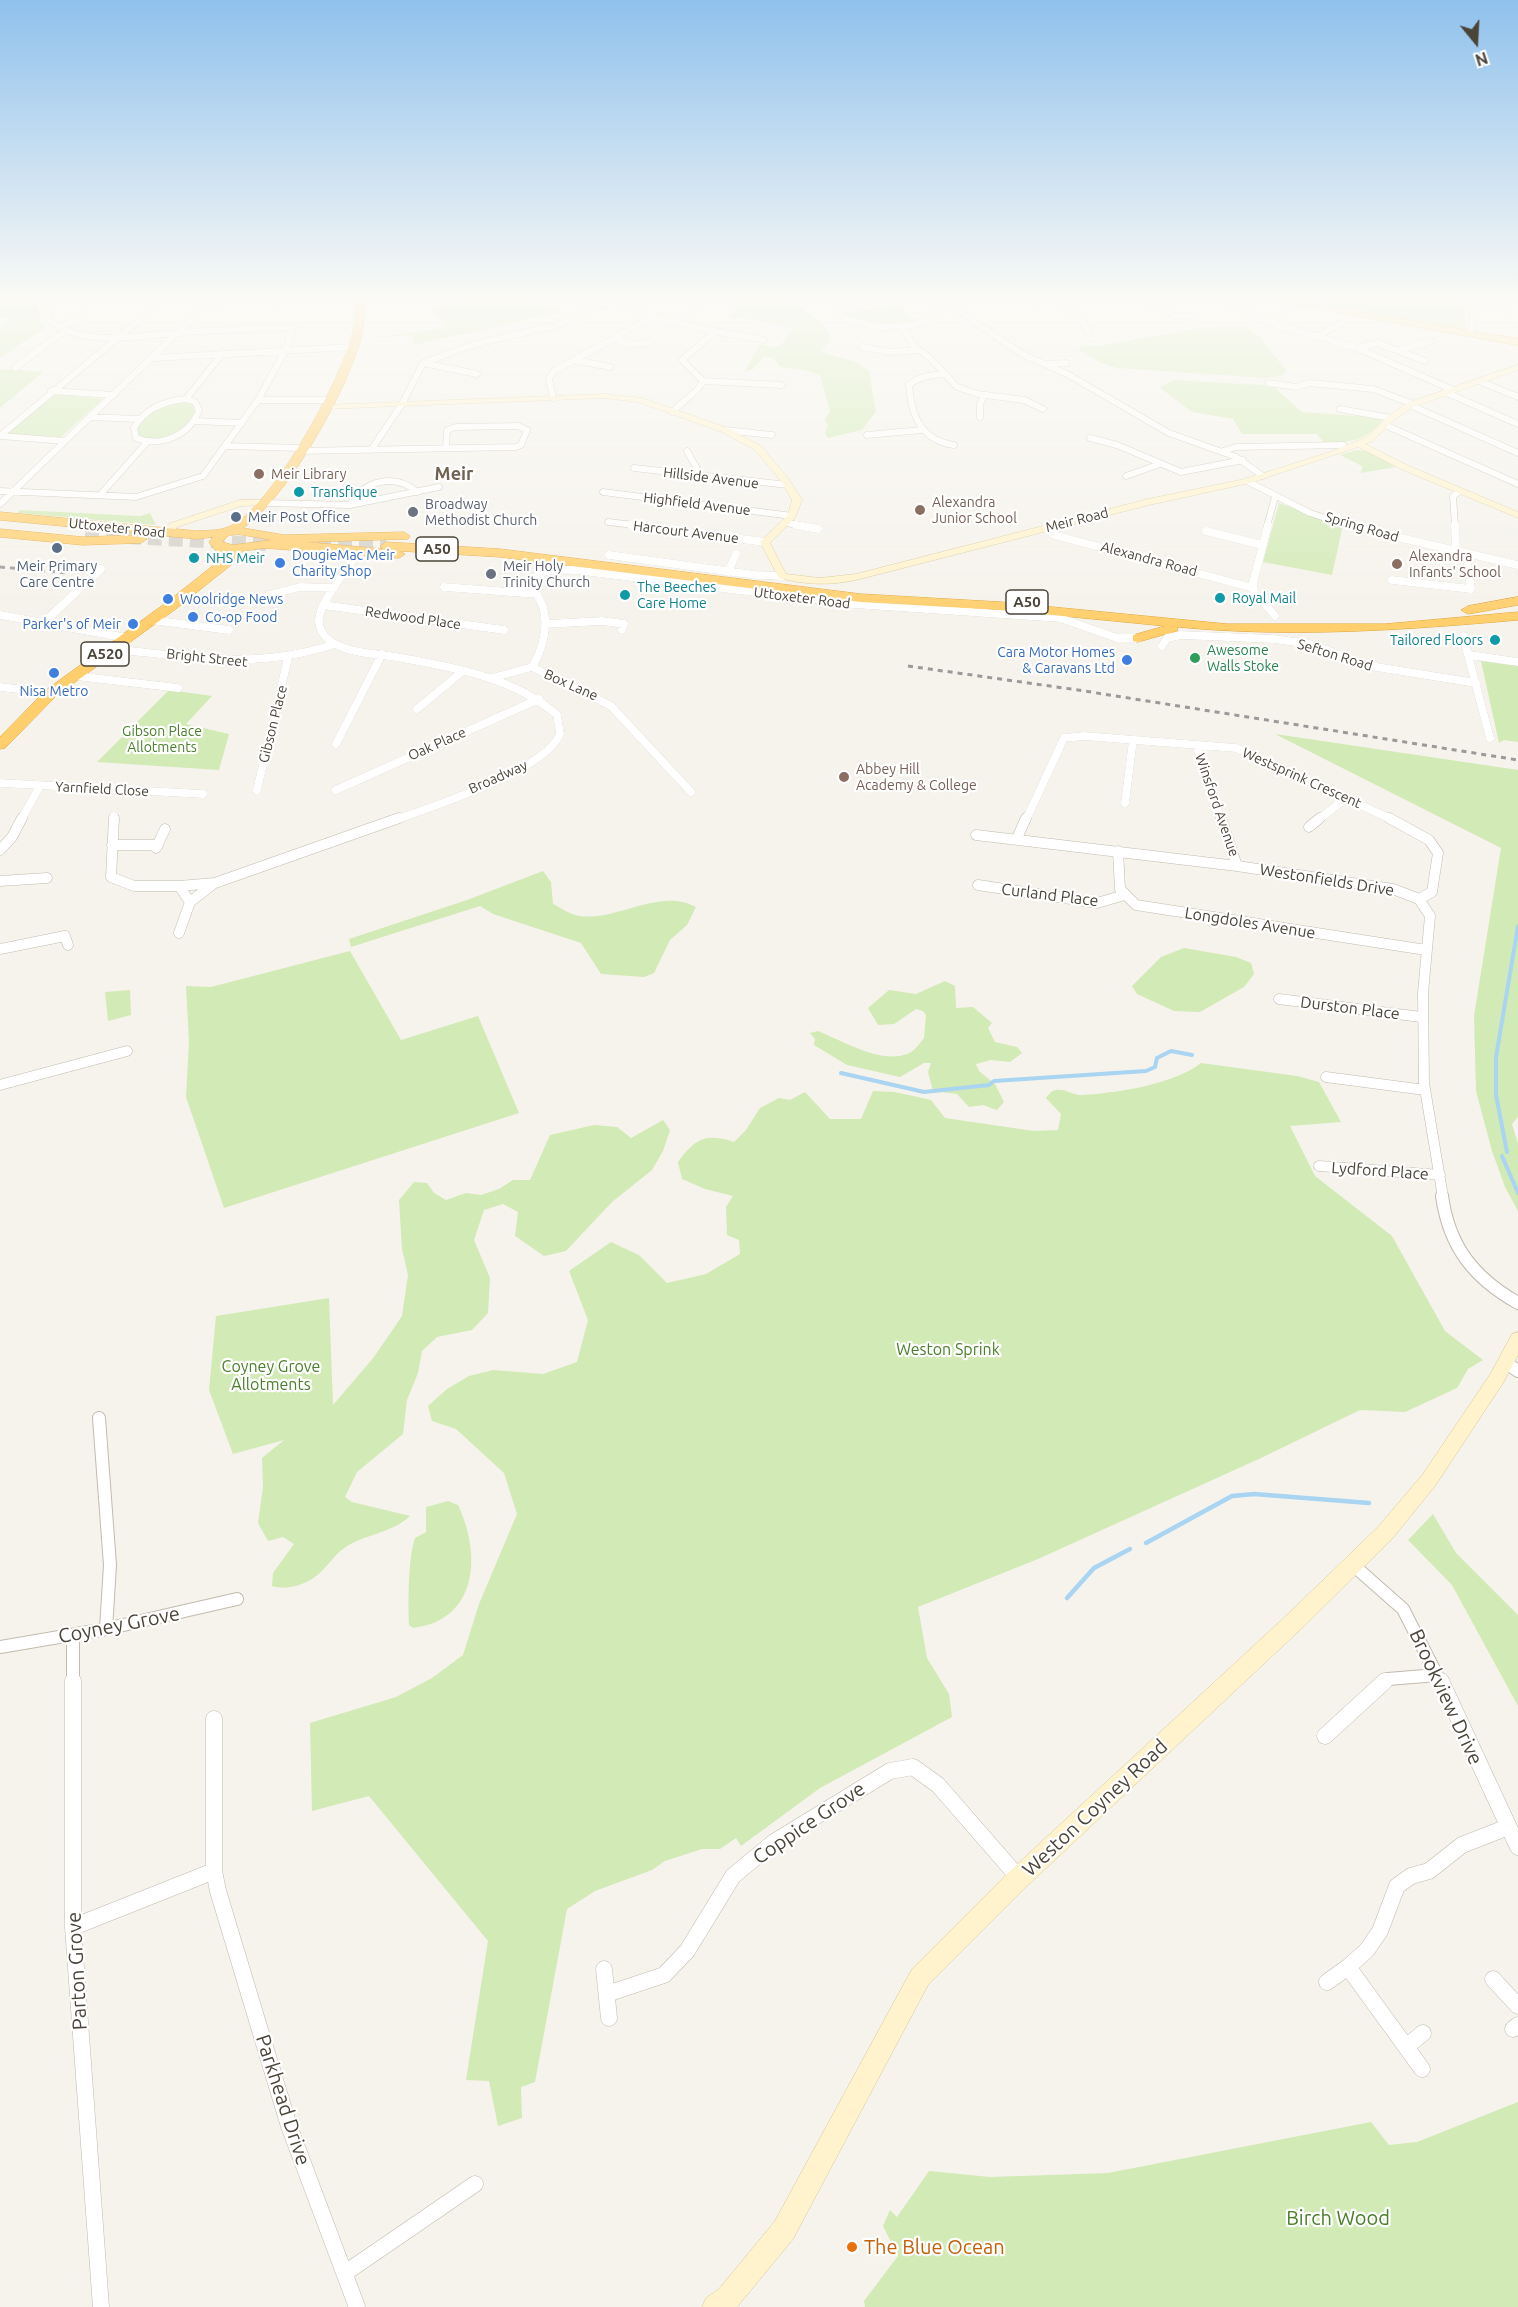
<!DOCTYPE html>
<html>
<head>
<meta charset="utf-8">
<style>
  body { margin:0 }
  #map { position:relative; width:1518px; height:2307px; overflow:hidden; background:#f6f3ec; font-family:Ubuntu,sans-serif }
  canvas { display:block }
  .north { position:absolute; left:1446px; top:12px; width:60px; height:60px; -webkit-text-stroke:4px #fff; paint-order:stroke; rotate:162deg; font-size:16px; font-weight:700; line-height:24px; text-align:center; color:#4b4439 }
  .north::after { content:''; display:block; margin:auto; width:21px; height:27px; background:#4b4439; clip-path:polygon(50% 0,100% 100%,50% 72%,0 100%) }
</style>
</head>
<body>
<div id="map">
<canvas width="1518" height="2307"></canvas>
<div class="north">N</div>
</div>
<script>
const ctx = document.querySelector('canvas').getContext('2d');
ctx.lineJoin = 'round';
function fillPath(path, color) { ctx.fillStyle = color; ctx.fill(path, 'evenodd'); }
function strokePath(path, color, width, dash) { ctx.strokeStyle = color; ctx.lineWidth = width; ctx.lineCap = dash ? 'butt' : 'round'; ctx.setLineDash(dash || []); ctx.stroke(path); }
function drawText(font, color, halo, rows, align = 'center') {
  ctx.font = font + ' Ubuntu,sans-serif'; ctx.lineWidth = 4.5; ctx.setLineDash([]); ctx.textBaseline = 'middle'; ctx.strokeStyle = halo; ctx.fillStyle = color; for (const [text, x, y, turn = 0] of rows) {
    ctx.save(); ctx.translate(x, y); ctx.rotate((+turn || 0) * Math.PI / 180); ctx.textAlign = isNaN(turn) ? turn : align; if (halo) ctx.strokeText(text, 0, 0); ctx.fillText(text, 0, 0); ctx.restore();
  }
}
fillPath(new Path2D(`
  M0 298H37L40 322 47 326 0 358V327L9 319 0 318Z
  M467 298H543L533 302 561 312 414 345 412 335 370 338 447 328 431 309Z
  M733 298H788C802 314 827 318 831 341L822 350 824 353 856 362 869 371 876 412 862 430 828 438 825 434 828 425 825 419 830 411 820 375 804 370 781 367 771 357H764L752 370 744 372 760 344C776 346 776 353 788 336 793 329 791 337 792 328L757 320 729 318 736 309Z
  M878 298H898L904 303V311L916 321C895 328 859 328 843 312L888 308 885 305 891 304 886 298Z
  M1312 298H1464L1465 330 1309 303Z
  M1245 327 1259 336 1286 370 1284 375 1267 378 1116 368 1099 362 1078 349 1081 346 1105 345 1201 328Z
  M0 369 43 372 0 408Z
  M1175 380 1261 385 1274 387 1302 412 1384 418C1368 441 1351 442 1324 443L1317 434H1242L1233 419 1192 412 1159 387Z
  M55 394 103 399 61 437 8 435 7 432Z
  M177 401 192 403 196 414C180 434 164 442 138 437L137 427 148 413Z
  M1356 450 1371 452 1396 467 1361 473 1362 466 1340 455Z
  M1279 503 1343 525 1332 575 1263 562Z
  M20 510 140 516 150 513 156 525 17 513Z
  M1481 661 1518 666V742L1504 740 1499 743Z
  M169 690 212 696 186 724 229 734 219 770 97 762Z
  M1275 734 1518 770V1117L1512 1124 1518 1144V1211L1505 1187 1492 1151 1476 1091 1474 1016 1501 848Z
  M543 871 551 882 553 904C561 908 571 915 579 916 618 921 660 887 696 907L687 925 670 940 654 973 644 977 601 974 581 943 493 914 480 906 351 947 349 939 467 900Z
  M1184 948 1236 957 1251 963 1254 974 1244 987 1200 1012 1174 1011 1137 994 1132 986 1161 957Z
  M350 951 401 1040 478 1016 519 1113 224 1208 186 1097 189 1042 186 986 211 987Z
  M945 981 955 986 956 1008 973 1007 992 1023 988 1028 995 1042 1017 1047 1022 1053 1010 1062 991 1060 976 1064 979 1071 995 1084 1004 1102 997 1110 983 1105 969 1107 957 1094 933 1091 928 1072 931 1063H924L900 1077 847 1065 814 1045 815 1039 810 1033 818 1031C843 1041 880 1064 907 1054 914 1052 919 1044 924 1038L926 1015 923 1011 916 1009 894 1024 878 1025 868 1008 889 990 916 994Z
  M130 990 131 1015 108 1021 105 992Z
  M1201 1063 1297 1076 1319 1082 1341 1122 1290 1126 1315 1176 1392 1236 1445 1331 1483 1360 1468 1369 1457 1388 1405 1412 1360 1410 1261 1458 1038 1559 918 1607 927 1658 949 1694 952 1717 820 1788 741 1846 736 1838 720 1849H702L665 1861 652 1870 595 1891 567 1909 535 2082 521 2087 522 2118 498 2126 489 2081 466 2080 488 1941 369 1796 312 1811 310 1723 396 1697 432 1678 463 1655 479 1604 517 1514 504 1473 456 1429 432 1421 428 1406 447 1389 469 1376 493 1370 543 1374 577 1362 588 1320 569 1271 611 1242 639 1255 667 1283 706 1274 740 1254 739 1240 727 1235 726 1207 733 1196 705 1189 682 1179 678 1162C696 1138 705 1133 734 1142L746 1130 760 1108 779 1098 790 1100 805 1092 830 1119H861L873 1091 895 1092 931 1100 945 1118 1034 1131 1058 1130 1061 1114 1046 1098C1049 1094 1051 1091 1056 1090 1065 1088 1074 1096 1083 1095 1117 1093 1175 1084 1201 1063Z
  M663 1120 670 1130 663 1151 652 1170 612 1202 566 1251 544 1256 515 1236 518 1212 503 1204 484 1210 474 1240 490 1278 488 1313 472 1330 437 1337 422 1351 418 1373 407 1400 403 1434 357 1472 345 1497 352 1502 410 1516C391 1534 363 1534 343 1549 332 1557 324 1572 312 1579 300 1586 285 1590 272 1586L273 1573 294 1544 283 1537 268 1541 258 1523 263 1487 262 1458 284 1440 233 1454 209 1390 216 1316 329 1298 333 1405 374 1357 402 1316 408 1275 402 1249 399 1200 414 1182 427 1183 434 1193 446 1200 466 1193 481 1195 499 1189 513 1180H530L550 1135 594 1125 617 1127 631 1138Z
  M448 1501 458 1505C481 1553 479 1620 413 1628L409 1625C408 1602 408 1559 415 1538L426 1532V1507Z
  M1433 1514 1456 1553 1518 1615V1706L1452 1585 1408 1540Z
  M1518 2102V2307H865L864 2301 898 2256 883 2226 890 2210 897 2217 929 2171 990 2177 1108 2173 1371 2122 1389 2145 1417 2142Z`), '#d2eab5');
strokePath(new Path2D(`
  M841 1073 924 1092 989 1085 994 1081 1146 1071 1155 1067 1157 1058 1171 1051 1192 1055
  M1507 1152 1496 1095V1057L1518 926
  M1502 1156 1518 1193`), '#a9d4f2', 4);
strokePath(new Path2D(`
  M1146 1543 1232 1496 1254 1494 1369 1503
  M1067 1598 1094 1568 1130 1549`), '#a9d4f2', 4.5);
strokePath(new Path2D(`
  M85 535 266 544
  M317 545 386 546`), '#d4d0c8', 14, [14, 7]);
const streetFar4 = new Path2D(`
  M43 298 50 321C84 348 140 335 180 333
  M583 298 707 330 764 340
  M835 298 839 313 848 320 880 327 915 325 951 305
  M940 298 1022 354 1067 374 1169 433 1236 457 1263 476
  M990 298 1050 305 1111 298
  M1136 298 1174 316 1194 317
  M1471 298 1474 307 1471 334
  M288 300 309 306
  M429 300 436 298
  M837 300 856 298
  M1061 304 1082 321 1089 333
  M1229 306 1271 323 1357 348 1453 390
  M1474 307 1518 311
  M205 308 275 304 292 298
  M627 310 651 298
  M670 321 689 315 709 300
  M1271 323 1298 304
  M901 326 913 345 931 359 957 387 978 394 1024 400 1043 409
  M60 327 78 319 84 312 82 298
  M1318 336 1341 323
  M613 339 630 344 650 343
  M862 347 891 352 918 350
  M1357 348 1378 343 1425 361
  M1400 350 1431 341
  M153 358 353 347
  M574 360 610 367
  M423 363 477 374
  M1047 364 1066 363
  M15 368 57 336 69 331
  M945 374C932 375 919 376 909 385 911 416 921 440 954 445
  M703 381 781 385
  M1479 381 1518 397
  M1268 383 1296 387 1310 383 1373 389 1413 404
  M51 391 114 395
  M1445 392 1518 424
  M553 398 549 379 554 371 653 317
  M186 399 195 402 199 410C190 435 161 448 136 438L134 428C145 408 164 401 186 399Z
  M186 399 222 354
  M258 400H328
  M1410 405 1518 453
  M1340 409 1391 418
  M672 412 698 389 703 381 682 360 716 331
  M90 417 138 419
  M980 417V404L984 395
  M195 421 241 423
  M1385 425 1518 484
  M725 430 772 435
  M867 435 922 430
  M0 436 156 306
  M0 436 65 441
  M1090 438 1117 445 1181 472 1243 460
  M225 446 302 448
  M371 450 402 404 423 363 472 345 560 324 604 304
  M299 451 516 447 521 445 527 430 518 426 456 427 447 430 446 448
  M687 451 701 476
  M1223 451 1236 447 1343 445
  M634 468 788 485
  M1126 476 1160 464
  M1247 481 1310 513 1350 526
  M0 491 136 497 203 476 258 400 285 351 293 327 181 332
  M603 492 792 516
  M100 495 148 441
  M265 503 350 505 439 487
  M0 504 213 298
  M350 505C364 480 395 473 417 492
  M608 522 643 526
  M786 523 804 526
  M1267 526 1275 497
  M1455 526 1453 496 1460 491`);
const streetFar3 = new Path2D(`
  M631 525 765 542
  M796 525 818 529
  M1268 525 1253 583 1254 591 1275 616
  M1345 525 1518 565
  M1455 525 1456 550
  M1046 528 1054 535 1253 588
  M1206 531 1262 545
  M359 551C349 567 317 605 319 622 320 635 331 643 342 647 358 654 378 654 396 657 452 667 514 677 557 715L560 734C546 770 432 807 395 820
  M609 555 755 575 782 576
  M728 572 736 554
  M1392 580 1471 589 1466 553
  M444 587 537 594
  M269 595 300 587 334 588
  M323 605 504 630
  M0 615 127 638
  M151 620 229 630
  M44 622 101 569
  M546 624 602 621 624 624 622 630
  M1463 636 1490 738
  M1162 646 1167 638 1181 635 1274 639 1310 644 1370 666 1476 683
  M112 649C192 657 256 670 335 644
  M1470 655 1518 662
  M532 667C542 651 549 626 543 607 540 598 533 591 532 581 544 567 558 570 575 570L853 604 1060 618 1117 638H1138
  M532 667 611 706 691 792
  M76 676 178 688
  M492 678 532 667
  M0 687 51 693
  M417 709 463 671
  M336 744 382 654
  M1196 745 1221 820
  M0 783 203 794
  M257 790 288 658
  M336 790 539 699
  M1125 803 1133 740
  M21 820 40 786
  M114 820V816
  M1026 820 1064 738 1084 736 1236 748 1393 820
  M1318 820 1346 798`);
const streetFar2 = new Path2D(`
  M114 818 111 877 134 886H179L190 902
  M1221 818 1237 866
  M1389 818 1429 840 1438 853 1432 892 1419 899
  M1309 827 1320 818
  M976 835 1237 866 1393 889 1419 899 1430 916 1423 993 1424 1083 1443 1197
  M1017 838 1026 818
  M112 845H158
  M156 848 165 829
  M0 850 12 837 22 818
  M1118 851 1120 889 1136 905 1426 950
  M0 881 47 878
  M978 885 1097 903 1121 896
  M179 886 215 883 399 818
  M179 933 190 902 212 885
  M0 949 65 936 68 945
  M1279 999 1421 1017
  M1326 1077 1425 1090
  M0 1085 127 1051
  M1319 1166 1440 1175`);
const streetFar1 = new Path2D(`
  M1442 1196C1449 1247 1474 1278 1518 1303
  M1506 1363 1518 1371
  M99 1418 110 1565 106 1629
  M1352 1564 1403 1609 1441 1683
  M73 1635V1683
  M0 1647 106 1629 237 1599
  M1384 1683 1388 1679 1437 1675`);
const street = new Path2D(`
  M73 1681V1927L101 2307
  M1441 1681 1518 1847
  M214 1719V1871L218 1891 289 2126 357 2307
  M1325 1736 1385 1681
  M73 1927 214 1871
  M604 1969 609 2018
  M1493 1979 1518 2006
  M1327 1982 1348 1967
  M607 1994 664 1975 687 1951 733 1876 774 1842 890 1771 913 1767 938 1785 1019 1878
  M1513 2029 1518 2025
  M1406 2047 1423 2033
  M1422 2069 1348 1967 1367 1950 1380 1931 1397 1886 1411 1876 1429 1871 1462 1845 1508 1827
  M345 2273 475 2184`);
const secondary = new Path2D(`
  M1518 365V370L1413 407 1394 420 1373 441 1365 444 1407 465 1518 512V518L1401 469 1358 447 1250 483 1149 505 860 579C832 586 806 585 779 578L760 542 788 515 792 500 781 481 755 450 722 432 638 402 604 398 324 409 320 407 324 405 604 394 642 398 728 428 761 446 788 478 802 500 795 518 770 543 786 574 820 578 856 574 1148 499 1245 479 1330 452 1367 437 1388 416 1407 403Z
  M265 500 270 503 268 505 241 506 177 527 172 535 164 533 165 527 171 523 240 500Z
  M1518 1332V1355L1503 1383 1435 1486 1392 1539 1301 1629 1027 1886 928 1985 793 2239 737 2307H702L706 2298 719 2289 775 2221 912 1969 1011 1870 1287 1615 1378 1527 1423 1474 1491 1373 1512 1334Z`);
const primary = new Path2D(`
  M1259 298H1275L1518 339V345Z`);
const highway = new Path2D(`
  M355 298H365C364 311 365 326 361 339 346 392 288 497 243 528L284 535 404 532 410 536 408 539 306 542 383 549 380 546 386 542 500 549 861 594 1001 602 1227 624H1385L1518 612V620C1405 630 1292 638 1178 627L1177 631 1138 642 1133 641V635L1165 626 1001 610 861 602 500 557 400 551 405 554 399 558 264 548 243 551 231 565 177 608 56 696 5 748 0 749V737L46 690 167 602 229 553 216 551 209 542 213 537 197 539 0 520V512L197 531C206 530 216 531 225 528 268 516 339 382 351 339 355 326 354 312 355 298ZM237 534 272 540 233 545 222 542 228 536Z
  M0 529 83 537 141 535 147 539 141 543 83 545 0 537Z
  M1518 597V605L1468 614 1461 610 1468 606Z`);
strokePath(streetFar4, '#c2bbae', 7);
strokePath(streetFar3, '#c2bbae', 8);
strokePath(streetFar2, '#c2bbae', 11);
strokePath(streetFar1, '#c2bbae', 14);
strokePath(street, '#c2bbae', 17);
strokePath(secondary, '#d6c79b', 1);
strokePath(primary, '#e6c16a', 2);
strokePath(highway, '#e0a43c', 1);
strokePath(streetFar4, '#fff', 6);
strokePath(streetFar3, '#fff', 8);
strokePath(streetFar2, '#fff', 10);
strokePath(streetFar1, '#fff', 12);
strokePath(street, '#fff', 16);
fillPath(secondary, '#fff3cd');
fillPath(primary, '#ffe39c');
fillPath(highway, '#ffcf6e');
strokePath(new Path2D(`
  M0 567 68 573
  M908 666 1078 690 1518 760`), '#9a9a9a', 3, [5, 5]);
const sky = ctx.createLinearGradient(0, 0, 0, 621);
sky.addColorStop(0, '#8fc1ec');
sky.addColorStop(0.48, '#fbfaf6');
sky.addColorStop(1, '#fbfaf600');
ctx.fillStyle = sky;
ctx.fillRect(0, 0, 1518, 621);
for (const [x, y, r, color] of [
  [259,474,6,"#8d6e63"],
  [299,492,6,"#0f9aa8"],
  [920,510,6,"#8d6e63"],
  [413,512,6,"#6b7280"],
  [236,517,6,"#5c6f8a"],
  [57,548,6,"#5c6f8a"],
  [194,558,6,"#0f9aa8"],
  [280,563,6,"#3f7fe0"],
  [1397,564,6,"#8d6e63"],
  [491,574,6,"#6b7280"],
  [625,595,6,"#0f9aa8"],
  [1220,598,6,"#0f9aa8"],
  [168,599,6,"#3f7fe0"],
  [193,617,6,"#3f7fe0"],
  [133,624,6,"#3f7fe0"],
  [1495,640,6,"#0f9aa8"],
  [1195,658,6,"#2e9e5b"],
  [1127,660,6,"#3f7fe0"],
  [54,673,6,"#3f7fe0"],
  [844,777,6,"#8d6e63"],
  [852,2247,6,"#e8710a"]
]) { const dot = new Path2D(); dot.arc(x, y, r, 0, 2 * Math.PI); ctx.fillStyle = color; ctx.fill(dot); strokePath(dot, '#fff', 2); }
drawText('14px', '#785e54', '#fff', [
  ["Meir Library",271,474],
  ["Alexandra",932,502],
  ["Junior School",932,518],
  ["Alexandra",1409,556],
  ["Infants' School",1409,572],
  ["Abbey Hill",856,769],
  ["Academy & College",856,785]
], 'left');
drawText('14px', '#4b4439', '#fff', [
  ["Hillside Avenue",711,478,7],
  ["Highfield Avenue",697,504,7],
  ["Meir Road",1077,520,-14],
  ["Spring Road",1362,527,16],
  ["Uttoxeter Road",117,528,6],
  ["Harcourt Avenue",686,532,7],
  ["Alexandra Road",1149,559,15],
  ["Uttoxeter Road",802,598,7],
  ["Redwood Place",413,618,8],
  ["Sefton Road",1335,655,17],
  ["Bright Street",207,658,6],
  ["Box Lane",571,685,24],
  ["Gibson Place",273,724,-76],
  ["Oak Place",437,744,-24],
  ["Broadway",498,777,-24],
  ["Westsprink Crescent",1302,778,24],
  ["Yarnfield Close",102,789,3],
  ["Winsford Avenue",1217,805,71]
]);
drawText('14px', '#0d838f', '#fff', [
  ["Transfique",311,492],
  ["NHS Meir",206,558],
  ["The Beeches",637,587],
  ["Care Home",637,603],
  ["Royal Mail",1232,598],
  ["Tailored Floors",1483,640,"right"]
], 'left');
drawText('14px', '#5b616d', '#fff', [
  ["Broadway",425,504],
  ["Methodist Church",425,520],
  ["Meir Holy",503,566],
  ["Trinity Church",503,582]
], 'left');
drawText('14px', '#4e5e75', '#fff', [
  ["Meir Post Office",248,517],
  ["Meir Primary",57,566,"center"],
  ["Care Centre",57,582,"center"]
], 'left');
drawText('14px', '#366cbe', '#fff', [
  ["DougieMac Meir",292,555],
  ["Charity Shop",292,571],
  ["Woolridge News",180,599],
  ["Co-op Food",205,617],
  ["Parker's of Meir",121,624,"right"],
  ["Cara Motor Homes",1115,652,"right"],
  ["& Caravans Ltd",1115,668,"right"],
  ["Nisa Metro",54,691,"center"]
], 'left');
drawText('14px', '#27864d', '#fff', [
  ["Awesome",1207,650],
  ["Walls Stoke",1207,666]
], 'left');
drawText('14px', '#4a7f2a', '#fff', [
  ["Gibson Place",162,731],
  ["Allotments",162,747]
]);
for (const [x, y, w] of [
  [437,549,42],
  [1027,602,42],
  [105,654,48]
]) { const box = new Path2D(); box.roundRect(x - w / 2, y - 12, w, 24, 4.5); ctx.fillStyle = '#fff'; ctx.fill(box); strokePath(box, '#4b4439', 1.5); }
drawText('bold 15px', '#4b4439', null, [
  ["A50",437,549],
  ["A50",1027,602],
  ["A520",105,654]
]);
drawText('16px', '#4b4439', '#fff', [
  ["Westonfields Drive",1327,880,9],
  ["Curland Place",1050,895,7],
  ["Longdoles Avenue",1250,923,9],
  ["Durston Place",1350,1008,7],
  ["Lydford Place",1380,1171,4]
]);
drawText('16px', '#4a7f2a', '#fff', [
  ["Weston Sprink",948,1350],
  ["Coyney Grove",271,1367],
  ["Allotments",271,1385]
]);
drawText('bold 18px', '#6e6250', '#fff', [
  ["Meir",454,474]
]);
drawText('20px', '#4b4439', '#fff', [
  ["Coyney Grove",119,1625,-11],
  ["Brookview Drive",1446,1697,65],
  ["Weston Coyney Road",1095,1808,-43],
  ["Coppice Grove",809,1823,-34],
  ["Parton Grove",77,1971,-93],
  ["Parkhead Drive",283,2100,72]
]);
drawText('20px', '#4a7f2a', '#fff', [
  ["Birch Wood",1338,2218]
]);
drawText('20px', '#c56008', '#fff', [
  ["The Blue Ocean",864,2247]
], 'left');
</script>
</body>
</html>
